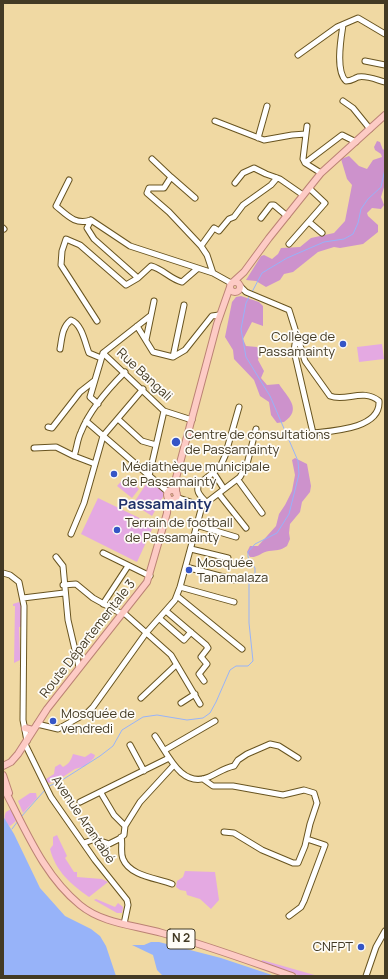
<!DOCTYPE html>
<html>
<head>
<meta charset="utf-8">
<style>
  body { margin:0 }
  #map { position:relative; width:388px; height:979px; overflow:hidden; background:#f0d9a3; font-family:Manrope,sans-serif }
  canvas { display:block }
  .frame { position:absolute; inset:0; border:4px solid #433a24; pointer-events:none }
</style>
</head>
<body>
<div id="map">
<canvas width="388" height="979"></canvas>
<div class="frame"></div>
</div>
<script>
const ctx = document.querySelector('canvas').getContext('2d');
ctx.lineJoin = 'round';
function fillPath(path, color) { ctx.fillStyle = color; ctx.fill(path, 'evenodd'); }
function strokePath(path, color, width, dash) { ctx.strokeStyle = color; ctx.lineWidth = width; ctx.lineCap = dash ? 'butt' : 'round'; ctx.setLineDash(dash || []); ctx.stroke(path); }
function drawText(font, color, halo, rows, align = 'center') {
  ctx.font = font + ' Manrope,sans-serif'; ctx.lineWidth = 3.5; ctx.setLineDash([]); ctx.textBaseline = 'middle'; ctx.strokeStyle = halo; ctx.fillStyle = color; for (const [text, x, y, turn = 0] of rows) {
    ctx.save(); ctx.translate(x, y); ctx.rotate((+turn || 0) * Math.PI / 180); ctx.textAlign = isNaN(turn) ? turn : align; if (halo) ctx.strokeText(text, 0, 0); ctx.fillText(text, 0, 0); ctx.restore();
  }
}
fillPath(new Path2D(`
  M382 344 384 359 359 362 357 347Z
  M125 477 139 489 132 498 117 486Z
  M148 481 164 491 163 497 152 516 133 504Z
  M98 498 154 525 137 562 81 534Z
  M19 602 21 604 22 627H19L20 655 22 656V659L14 663 15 606H13V604Z
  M91 753 95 755 94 758 85 766 75 769 55 782 46 783V779L54 774 55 767 60 764 63 767C69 764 71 760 73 754L85 757Z
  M30 793H36L37 798 23 813 18 801Z
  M11 809 16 821 10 826C5 823 3 817 6 812Z
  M57 835 67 856 65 858 74 872H77V877L102 879 108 882 89 897C71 884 56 872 50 849L53 845V837Z
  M185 871 215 872 219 900 211 909 200 899 187 895 186 891 180 890 176 887 177 881 183 877Z
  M96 899 115 907 118 903 123 907 122 913H117L94 900Z
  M262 960 318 976H301L266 965 261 963Z`), '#e4a9e2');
fillPath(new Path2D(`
  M377 141 380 142 383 150 385 148V184L381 197 384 205 381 209 372 208 367 213 368 216 378 225V232L363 244 340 248 334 247 318 252 293 272 284 274 280 280 266 287 256 281 246 280 261 256 264 255 272 259 278 254 281 248 300 247 311 238 334 233 345 221 352 185 347 179 341 159 349 156 359 166 367 169 373 160 382 157 381 154 375 150 374 147Z
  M241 296 259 302 263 306V326L252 322 243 339 246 346 257 347 260 351 258 360 264 371 261 378 267 385 279 384C287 397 303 409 284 422L277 423 271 415 269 402 260 396 254 380 234 359 233 350 225 337 232 302 236 297Z
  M295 458 307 464 311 486 310 492 302 502 300 512 290 524 289 533 290 539 287 546C280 551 276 550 269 551 262 552 257 558 250 557L247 552 250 546H258L276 526 279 514 285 505 292 491 295 475 292 460Z`), '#cd92cc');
fillPath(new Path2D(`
  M3 816 14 834 40 888 65 916 91 929 100 936 106 946 116 976H3Z
  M151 942H159L221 958 275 976H163L157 970 153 955 132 945H144Z`), '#97b3f9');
strokePath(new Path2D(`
  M252 292 262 273 287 258 324 242 344 239 353 234 358 223 361 209 368 199 381 187 385 169
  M49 786 59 782 100 756 113 746 122 730 143 717 157 715 187 720 203 718 210 713 216 702 230 670 236 666H248L253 661 249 623V583L255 573V568L248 557V552L255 544 277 533 289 514 299 474 298 461 270 396 246 357 241 329 246 303 250 295
  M21 817 45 790
  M12 829 18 821`), '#97b3f9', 1);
const minor = new Path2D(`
  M343 25C341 38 335 71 346 81 352 81 353 79 358 77 366 75 377 80 385 82
  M298 55 337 27 358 18 385 34
  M365 61 385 65
  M343 101 353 108 370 129
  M215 121 264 140 292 135 306 134
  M307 126 303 159 305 163 321 173
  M258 138 267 106
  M152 159 171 177 164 188H149L147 193 169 212 201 246 207 255 213 273
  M305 163 342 135 356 142
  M171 177 195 198
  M69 180 56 206C68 216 75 225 91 220
  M235 183 243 173 254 168 266 174 280 179 303 195
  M261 218 271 205H274L287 216
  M91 220 130 246 213 273 231 283
  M91 220 87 228 94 239 138 278 151 266C163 269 170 279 182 282L197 269
  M309 222 322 233
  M3 228 4 229
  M289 244 325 203 309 188
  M201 246 214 228 219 231 229 219 234 217 243 205 271 185 277 178
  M240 286 246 292 289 310 305 361 330 396C346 402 363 388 379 401 381 429 332 431 313 433L294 351 295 344 299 343
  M97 321 61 265 62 251 66 239 80 245 126 285 138 278
  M137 326 153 352 173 357 185 350 212 316 219 315
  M146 340 154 301
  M60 349C62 338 62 327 71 320 82 324 85 343 89 353L101 358
  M103 353 164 411 192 420
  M173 357 184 305
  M98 404 90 397 103 353 150 316
  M118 419 142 441 156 445
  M86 421 168 492
  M48 427 52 428 80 392 94 381
  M34 448 56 447 74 456
  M95 464 74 456C77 448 77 440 81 432 90 409 108 389 125 372
  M213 472 224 489
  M149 476 164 411
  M238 480 262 513
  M219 494 246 528
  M176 497 202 506
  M206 502C201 496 195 492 199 484L220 467 225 456 239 407
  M196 525 236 537
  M71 534 84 503 103 436 143 389
  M191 549 228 558
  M103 553 150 576
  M56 557 63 566 68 620 79 667
  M186 567 235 580
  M3 573 10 575 19 582 24 606 23 720 27 741
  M63 585 76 584 93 598 122 614
  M180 587 234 602
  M177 596 242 649
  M23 598 64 593
  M103 604 128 566
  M166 611 206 645 208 648 201 657 207 664 199 674 204 681
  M124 613 171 655 200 704
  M160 619 184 640 191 632
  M141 698 176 665
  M181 703 195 694
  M37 724 58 729 87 713 93 707 146 633 175 600 180 587 202 506 240 477 247 464 256 429
  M155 736C168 754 181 789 209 777 218 773 224 768 234 766L238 760 247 754 270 744 279 746 298 758
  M25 744 51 797 95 860 127 900 128 905 124 924
  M130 745 144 771
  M165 750 215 721
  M203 779 213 786H233L283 795 304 790 314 793 317 803 310 824 305 846 298 863H293L262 850 234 833 224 832
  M101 793 114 815 125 826
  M80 802 169 758
  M121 837C123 844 120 852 123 859 130 876 156 878 172 884
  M84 843 95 839 109 844 119 839 124 835 125 826 140 802 174 765
  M289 916 301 907 304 901 325 845 307 839
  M366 976 376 947 385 931`);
const major = new Path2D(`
  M233 282 244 272 269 238 321 173 385 115
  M230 287a5 5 0 1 1 10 0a5 5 0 1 1-10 0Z
  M167 495a5 5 0 1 1 10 0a5 5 0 1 1-10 0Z
  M176 493V478L217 324 230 287
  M25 728 33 730
  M3 766 11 762 18 754 47 709 147 582 167 513 168 497
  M3 775 9 793
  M3 787C25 828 43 875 80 905 103 924 135 925 162 933 206 945 249 961 292 976`);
strokePath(minor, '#685420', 7);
strokePath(major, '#bb8274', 8);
strokePath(minor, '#fff', 5);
strokePath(major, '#fdcbc5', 6);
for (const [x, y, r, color] of [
  [343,344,4,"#3555c6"],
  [176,442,5,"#3555c6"],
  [114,474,4,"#3555c6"],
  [117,530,4,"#3555c6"],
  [189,570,4,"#3555c6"],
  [53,721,4,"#3555c6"],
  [361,947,4,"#3555c6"]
]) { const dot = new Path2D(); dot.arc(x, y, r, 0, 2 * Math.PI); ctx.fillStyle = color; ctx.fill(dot); strokePath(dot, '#fefcf7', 1.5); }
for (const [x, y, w] of [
  [181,939,28]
]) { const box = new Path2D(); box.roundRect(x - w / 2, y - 10, w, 20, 3); ctx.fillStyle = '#fefcf7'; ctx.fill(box); strokePath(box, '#433a24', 1); }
drawText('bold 12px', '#433a24', null, [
  ["N 2",181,939]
]);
drawText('13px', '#433a24', '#fefcf7', [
  ["Collège de",335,337,"right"],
  ["Passamainty",335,352,"right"],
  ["Centre de consultations",185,435],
  ["de Passamainty",185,450],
  ["Médiathèque municipale",122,467],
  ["de Passamainty",122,482],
  ["Terrain de football",125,523],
  ["de Passamainty",125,538],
  ["Mosquée",197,563],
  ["Tanamalaza",197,578],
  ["Mosquée de",61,714],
  ["vendredi",61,729],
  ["CNFPT",353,947,"right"]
], 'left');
drawText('13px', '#433a24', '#fefcf7', [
  ["Rue Bangali",144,375,43],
  ["Route Départementale 3",88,639,-52],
  ["Avenue Arantabé",83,820,56]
]);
drawText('bold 15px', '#1f3169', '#fefcf7', [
  ["Passamainty",165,505]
]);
</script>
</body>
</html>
